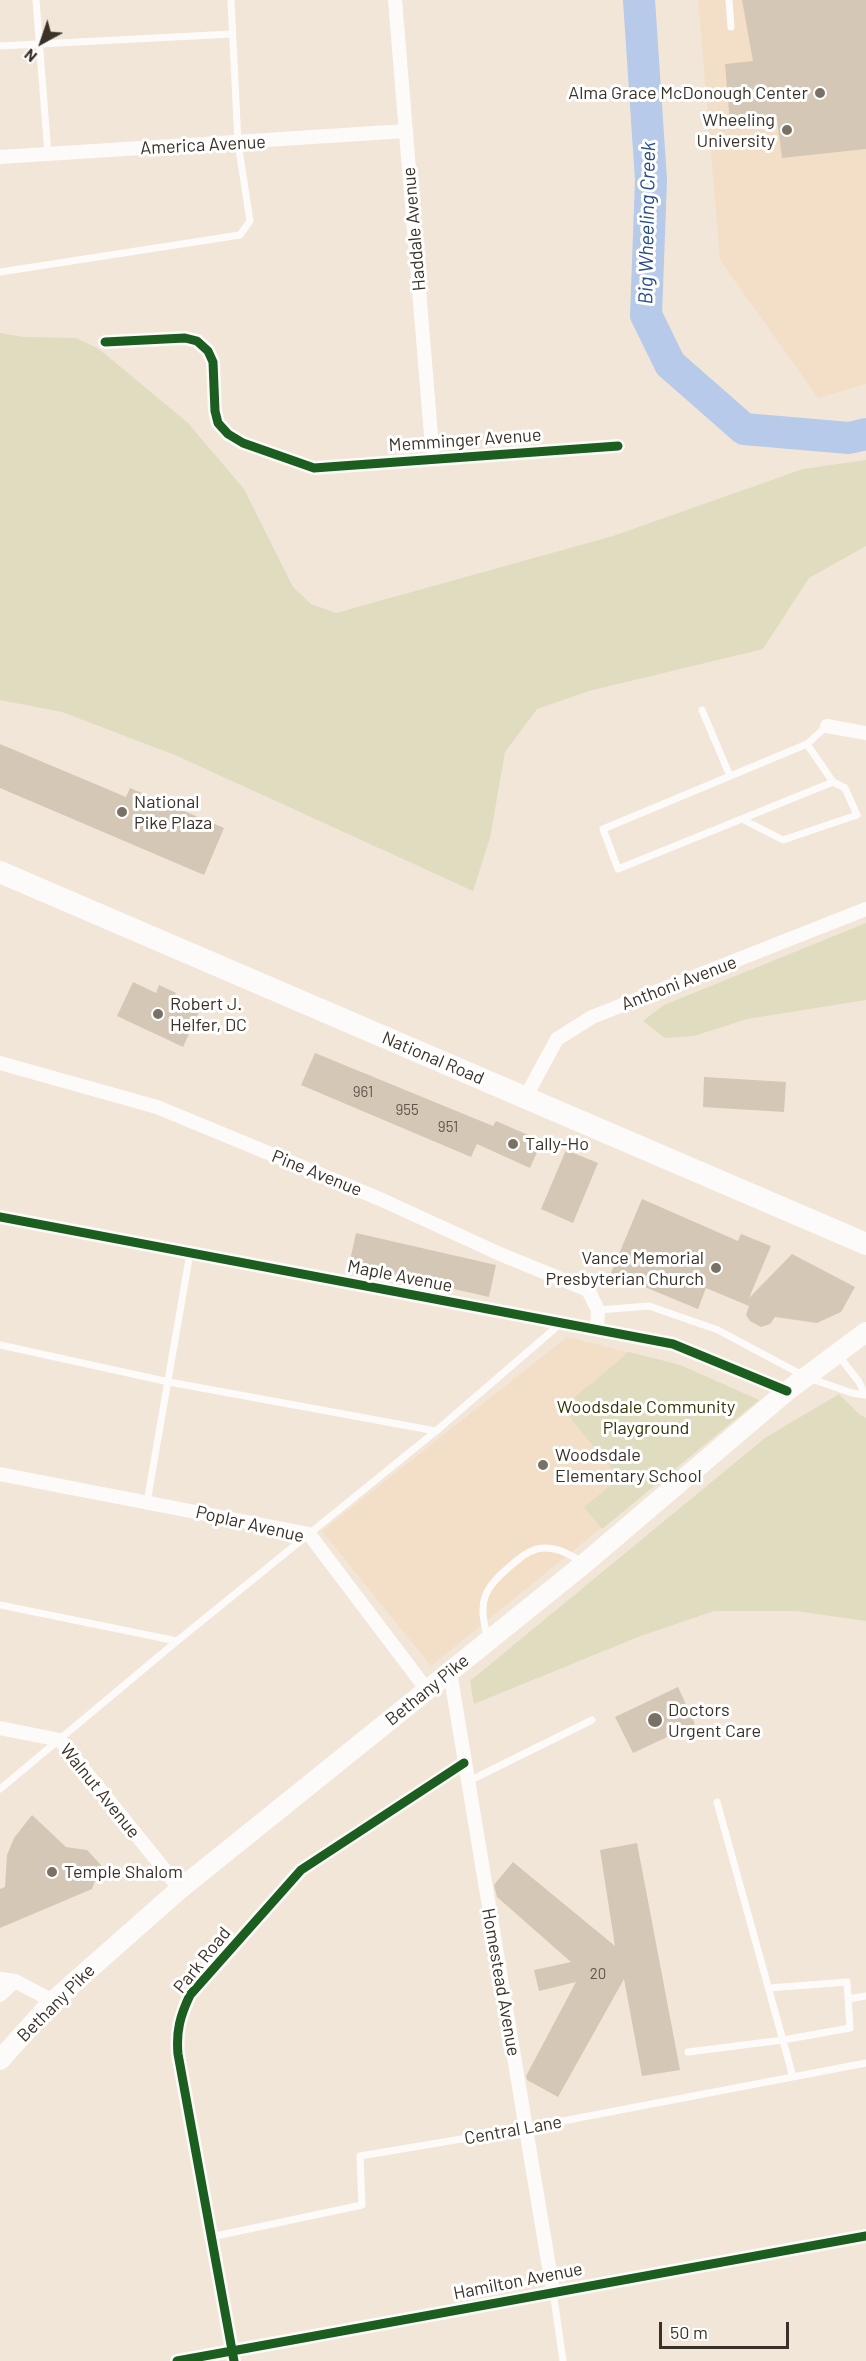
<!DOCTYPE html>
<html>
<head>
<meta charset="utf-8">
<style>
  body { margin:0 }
  #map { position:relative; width:866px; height:2361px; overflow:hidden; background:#f2e6d8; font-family:Barlow,sans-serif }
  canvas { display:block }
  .north { position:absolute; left:12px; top:12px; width:60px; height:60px; -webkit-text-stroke:4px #fff; paint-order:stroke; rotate:220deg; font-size:16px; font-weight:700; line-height:24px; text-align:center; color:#3a3228 }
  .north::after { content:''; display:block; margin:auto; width:21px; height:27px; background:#3a3228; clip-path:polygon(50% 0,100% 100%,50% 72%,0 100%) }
  .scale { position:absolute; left:659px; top:2322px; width:130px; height:27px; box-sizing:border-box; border:3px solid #3a3228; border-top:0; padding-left:8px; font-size:18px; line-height:21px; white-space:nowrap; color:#3a3228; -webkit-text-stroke:4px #fff; paint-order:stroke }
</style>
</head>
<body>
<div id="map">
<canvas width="866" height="2361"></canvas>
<div class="north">N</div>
<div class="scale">50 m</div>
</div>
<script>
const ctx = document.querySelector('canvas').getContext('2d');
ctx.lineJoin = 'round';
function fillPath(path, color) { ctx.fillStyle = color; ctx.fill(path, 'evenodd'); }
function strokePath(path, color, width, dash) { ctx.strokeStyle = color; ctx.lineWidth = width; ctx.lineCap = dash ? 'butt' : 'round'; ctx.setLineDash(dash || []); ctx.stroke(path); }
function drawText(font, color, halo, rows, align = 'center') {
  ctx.font = font + ' Barlow,sans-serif'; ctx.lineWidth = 6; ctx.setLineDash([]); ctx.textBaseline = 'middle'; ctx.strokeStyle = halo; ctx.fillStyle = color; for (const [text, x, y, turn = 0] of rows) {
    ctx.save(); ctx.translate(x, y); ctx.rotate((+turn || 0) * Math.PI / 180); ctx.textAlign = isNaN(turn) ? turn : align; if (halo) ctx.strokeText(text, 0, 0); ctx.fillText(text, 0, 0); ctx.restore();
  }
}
fillPath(new Path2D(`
  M698 0H866V384L818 398 720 260Z
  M567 1337 680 1365 759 1400 431 1666 322 1531Z`), '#f3dfc8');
fillPath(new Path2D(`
  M0 333 24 337 76 338 99 349 188 423 244 489 293 587 311 604 336 613 613 536 803 469 866 460V546L809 578 763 649 589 691 537 709 505 752 490 838 473 891 175 755 62 712 0 700Z
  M866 923V1000L747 1019 694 1036 665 1038 643 1021 664 1005Z
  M629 1352 680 1365 759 1400 602 1529 584 1507 620 1478 562 1408Z
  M839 1394 859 1414 866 1418V1621L796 1611H714L638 1637 474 1704 470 1681 765 1438Z`), '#dfdcbf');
strokePath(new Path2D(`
  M639 0 651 180 646 315 670 364 744 429 849 438 866 434`), '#b7cae9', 32);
fillPath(new Path2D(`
  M742 0H866V149L782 158 777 120 730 124 725 64 753 61Z
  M0 744 126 797 130 788 224 828 204 875 0 788Z
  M133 982 156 993 159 985 176 993 173 999 199 1012 183 1047 117 1016Z
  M315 1053 493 1126 496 1121 542 1141 530 1168 477 1144 471 1157 301 1085Z
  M704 1077 786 1082 784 1112 703 1107Z
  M566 1150 598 1163 573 1223 541 1209Z
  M642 1199 738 1241 741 1234 771 1246 749 1298 792 1254 855 1287 841 1312 817 1323 775 1317 770 1324 761 1327 750 1321 746 1315 749 1306 706 1288 698 1309 611 1273Z
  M356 1233 496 1265 489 1297 349 1265Z
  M678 1687 695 1724 633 1753 615 1717Z
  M32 1815 66 1847 87 1850 101 1865 92 1889 0 1928V1889L5 1887 7 1855 14 1838Z
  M637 1843 680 2070 642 2076 624 1979 558 2097 527 2080 526 2076 576 1982 539 1991 534 1970 571 1962 497 1897 494 1885 513 1862 615 1946 600 1850Z`), '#d4c7b6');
strokePath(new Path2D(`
  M36 0 48 154
  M729 0 731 27
  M0 46 232 34
  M0 272 240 235 250 221 238 143 231 0
  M702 710 730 776
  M807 744 833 782 618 869 603 829 807 744 827 726
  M742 819 783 840 857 815 845 788 833 782
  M598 1310 649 1306 718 1330 806 1377 852 1393 865 1395 859 1382 839 1356
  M0 1345 169 1382 436 1431
  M147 1502 190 1253
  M0 1605 177 1641
  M488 1639C477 1599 483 1589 515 1562 522 1556 533 1548 544 1548 558 1547 571 1556 583 1562
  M467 1782 592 1720
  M0 1789 177 1641 436 1431 560 1324
  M717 1802 793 2077
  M848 1999 866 1996
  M688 2052 783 2040 850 2028 847 1982 769 1988
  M211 2237 362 2205 360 2156 521 2129 866 2063
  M553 2291 563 2361`), '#fdfbf9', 7);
strokePath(new Path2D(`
  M395 0 433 459
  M0 157 406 131
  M105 342 185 338 197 341 208 351 213 362 215 411 218 423 228 434 243 443 314 468 618 446
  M827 726 866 733
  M0 1063 157 1107 380 1199 500 1254 588 1290 598 1310 597 1329
  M525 1098 557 1039 592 1017 866 909
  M0 1217 673 1344 787 1391
  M0 1474 309 1534 427 1690
  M450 1672 553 2291
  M0 1728 60 1740 180 1889
  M0 1979 15 1981 53 2001
  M0 1995 15 1981
  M177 2361 866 2236
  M234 2361 178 2054C176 2031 180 2016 190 1995L301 1870 464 1763`), '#fdfbf9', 14);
strokePath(new Path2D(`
  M0 2060 53 2001 180 1889 585 1563 787 1391 866 1332`), '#fdfbf9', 20);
strokePath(new Path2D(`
  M0 872 866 1244`), '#fdfbf9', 22);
strokePath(new Path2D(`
  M105 342 185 338 197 341 208 351 213 362 215 411 218 423 228 434 243 443 314 468 618 446
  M0 1217 673 1344 787 1391
  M177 2361 866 2236
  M234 2361 178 2054C176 2031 180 2016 190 1995L301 1870 464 1763`), '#1b5e20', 9);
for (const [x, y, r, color] of [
  [820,93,6,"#7a7166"],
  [787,130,6,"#7a7166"],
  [122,812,6,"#7a7166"],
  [158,1014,6,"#7a7166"],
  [513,1144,6,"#7a7166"],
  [716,1268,6,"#7a7166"],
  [543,1465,6,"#7a7166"],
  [655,1720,8,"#7a7166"],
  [52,1872,6,"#7a7166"]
]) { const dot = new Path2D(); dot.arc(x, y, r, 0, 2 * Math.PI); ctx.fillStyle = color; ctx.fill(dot); strokePath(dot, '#fff', 2); }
drawText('15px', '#60574c', null, [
  ["961",363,1092],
  ["955",407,1110],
  ["951",448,1127],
  ["20",598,1974]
]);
drawText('18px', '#3a3228', '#fff', [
  ["Alma Grace McDonough Center",808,93,"right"],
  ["Wheeling",775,120,"right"],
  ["University",775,141,"right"],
  ["National",134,802],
  ["Pike Plaza",134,823],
  ["Robert J.",170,1004],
  ["Helfer, DC",170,1025],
  ["Tally-Ho",525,1144],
  ["Vance Memorial",704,1258,"right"],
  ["Presbyterian Church",704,1279,"right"],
  ["Woodsdale",555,1455],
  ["Elementary School",555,1476],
  ["Doctors",668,1710],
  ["Urgent Care",668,1731],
  ["Temple Shalom",64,1872]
], 'left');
drawText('18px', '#3a3228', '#fff', [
  ["America Avenue",203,145,-3],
  ["Haddale Avenue",414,229,-95],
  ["Memminger Avenue",465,440,-4],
  ["Anthoni Avenue",679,983,-21],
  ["National Road",433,1058,23],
  ["Pine Avenue",317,1173,22],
  ["Maple Avenue",400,1276,11],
  ["Poplar Avenue",250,1524,13],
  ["Bethany Pike",427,1690,-39],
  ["Walnut Avenue",100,1791,51],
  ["Park Road",202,1960,-51],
  ["Homestead Avenue",501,1982,80],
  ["Bethany Pike",56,2003,-45],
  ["Central Lane",513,2130,-10],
  ["Hamilton Avenue",518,2281,-11]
]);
drawText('18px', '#333505', '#fff', [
  ["Woodsdale Community",646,1407],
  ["Playground",646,1428]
]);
drawText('italic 20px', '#264c89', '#fff', [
  ["Big Wheeling Creek",647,223,-89]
]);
</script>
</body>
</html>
